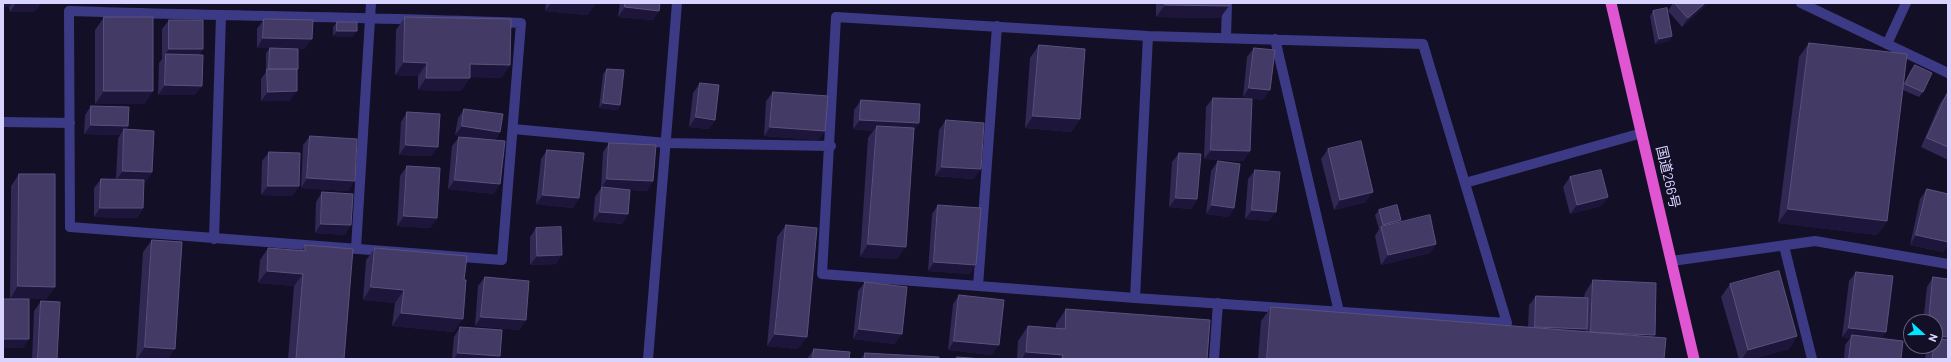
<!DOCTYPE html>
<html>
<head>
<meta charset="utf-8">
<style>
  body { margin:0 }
  #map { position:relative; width:1951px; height:362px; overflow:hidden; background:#130f26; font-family:Barlow,sans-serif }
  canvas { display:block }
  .frame { position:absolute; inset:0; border:4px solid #d9d4ff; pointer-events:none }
  .north { position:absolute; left:1903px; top:314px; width:40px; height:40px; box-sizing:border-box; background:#130f26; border:1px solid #625e7d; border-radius:50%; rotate:111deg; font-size:11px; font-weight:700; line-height:16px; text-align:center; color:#d9d4ff }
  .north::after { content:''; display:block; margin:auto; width:14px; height:18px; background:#00e5ff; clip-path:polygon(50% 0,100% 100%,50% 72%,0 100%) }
</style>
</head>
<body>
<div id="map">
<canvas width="1951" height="362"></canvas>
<div class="frame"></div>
<div class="north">N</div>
</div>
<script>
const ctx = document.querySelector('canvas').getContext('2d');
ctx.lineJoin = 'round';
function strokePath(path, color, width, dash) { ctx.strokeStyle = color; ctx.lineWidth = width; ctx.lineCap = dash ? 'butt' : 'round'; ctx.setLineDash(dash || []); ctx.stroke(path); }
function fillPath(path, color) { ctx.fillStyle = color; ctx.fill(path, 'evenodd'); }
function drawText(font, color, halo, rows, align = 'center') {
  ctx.font = font + ' Barlow,"Noto Sans JP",sans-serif'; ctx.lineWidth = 4; ctx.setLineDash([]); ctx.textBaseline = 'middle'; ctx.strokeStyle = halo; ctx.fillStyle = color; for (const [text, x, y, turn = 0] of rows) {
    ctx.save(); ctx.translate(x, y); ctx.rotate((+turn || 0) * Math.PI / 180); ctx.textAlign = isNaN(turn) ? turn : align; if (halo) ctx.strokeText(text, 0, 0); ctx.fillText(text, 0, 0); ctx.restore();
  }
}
strokePath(new Path2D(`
  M69 11C220 16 371 17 521 23L502 260 70 227Z
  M836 17 1148 36 1423 44 1507 323 1135 298 822 274Z
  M1226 37 1227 3
  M1275 39 1339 312
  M1887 44 1906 3
  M3 122 70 123
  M513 129 666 143 831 146
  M1465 183 1642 133
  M214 239 221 16
  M1784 246 1812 359
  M356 248 371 3
  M1672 261 1815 241 1948 264
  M978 286 997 26
  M1135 298 1148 36
  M1214 359 1218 303`), '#3d3a85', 10);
strokePath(new Path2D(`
  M1801 3 1948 73
  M648 359 677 3`), '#3d3a85', 10);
strokePath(new Path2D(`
  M1611 3 1694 359`), '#e055d1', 11);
fillPath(new Path2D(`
  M3 3H41L34 12H10L9 7H3Z
  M546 3H596L587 15 545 11Z
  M620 3H660L653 20 618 17Z
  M1156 3H1229L1220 18 1156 17Z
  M1673 3H1708L1682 27 1668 11Z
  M1653 11 1672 36 1669 41 1655 44 1650 16Z
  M104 17 153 91 144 104H95V30Z
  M405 17 510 65 501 78 470 77 461 91 418 90V76L395 75 396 30Z
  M264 19 305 49H298L297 71 290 101H261V79L266 72V53L270 48H257V29Z
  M169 20 203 49 199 55 195 95H158L159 63 162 59V29Z
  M337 22 353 37 333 36V27Z
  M1809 43 1903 86 1911 70 1915 65 1923 92 1919 97 1903 90 1887 221 1877 235 1778 223 1799 57Z
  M1039 45 1080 119 1071 132 1025 128 1030 58Z
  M1254 48 1263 100 1243 97 1247 57Z
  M607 69 620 105 617 110 599 108 603 74Z
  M700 83 715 120 709 129 689 127 693 93Z
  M773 92 825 131 818 140 764 136 766 101Z
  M1947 94 1948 95V160L1921 147 1940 103Z
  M1213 98 1250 151 1243 161 1204 159 1206 107Z
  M861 100 919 123 914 130 897 259 860 257 868 138 873 131 853 129 854 110Z
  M91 106 126 130 152 172 146 181H144L143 208 137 218 94 217V188L101 179H116L118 139 120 135 84 134 85 115Z
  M464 109 500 132 495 140 494 194 448 189 452 146 459 137H468L455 135 458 118Z
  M407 112 432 156 399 155 401 122Z
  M946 120 974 179 935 176 939 130Z
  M310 136 348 191 301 188 303 145Z
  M609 143 653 181 647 191 630 190 628 214 622 224 593 221 595 197 601 188 603 152Z
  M1328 149 1366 202 1334 210 1321 159Z
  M547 150 579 198 573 208 536 204 541 159Z
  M269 152 299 186 292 196 261 195 262 161Z
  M1179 153 1197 199 1191 209 1169 207 1172 162Z
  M1218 161 1234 208 1228 217 1206 214 1211 171Z
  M407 166 437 218 430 228 397 226 400 176Z
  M1255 170 1269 221 1245 219 1248 179Z
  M19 174 55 287 46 299H10L11 186Z
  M1570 177 1608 197 1601 206 1570 214 1563 187Z
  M1927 189 1948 194V245L1943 252 1910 245 1920 199Z
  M322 192 345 235 315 233 316 202Z
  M938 205 970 274 928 271 932 214Z
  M1379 210 1436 244 1430 253 1381 265 1375 236 1379 229 1375 215Z
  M786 225 798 349 767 346 777 237Z
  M536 228 556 264 530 265V237Z
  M152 240 168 359H136L143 252Z
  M305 245 344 359H288L294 286 258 283 260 260 268 248 302 250Z
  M375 248 454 332 392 326 395 303 363 300 366 260Z
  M1856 272 1882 339 1901 359H1844L1845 345 1850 338 1842 337 1849 281Z
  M485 277 526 320 519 330 475 326 478 286Z
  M1933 277 1948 359H1925L1926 350 1929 346H1935V322H1923L1927 287Z
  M1593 280 1653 337 1664 359H1258L1261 321 1271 307 1528 327 1529 305 1536 296 1584 297 1585 293Z
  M865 282 895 344 853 339 858 291Z
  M1730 284 1797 336 1789 349 1752 359H1739L1721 297Z
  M959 295 992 355 948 350 953 304Z
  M41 301 57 359H32L34 311Z
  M1066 309 1207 359H1017L1018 341 1028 326 1056 328V324Z
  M460 327 498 359H452L454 337Z
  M814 349 849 359H807Z
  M865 353 939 359H861Z`), '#312854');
fillPath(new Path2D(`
  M3 3H12L9 7H3Z
  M16 3H41L34 12H10Z
  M551 3H596L587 15 545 11Z
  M1705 3H1708L1682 27 1688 18Z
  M1165 5 1229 6 1220 18 1156 17Z
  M625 7 659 11 653 20 618 17Z
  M337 31H357L353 37 333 36Z
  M1672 36 1669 41 1655 44 1659 39Z
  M263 38 312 39 305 49 257 48Z
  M169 49H203L196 59 166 54 162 59Z
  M404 62 427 63 418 76 395 75Z
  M470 64 510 65 501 78 462 77Z
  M426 78H470L461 91 418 90Z
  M165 85 202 86 195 95H158Z
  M1249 88 1270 90 1263 100 1243 97Z
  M104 91H153L144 104H95Z
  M297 91 290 101H261L268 92Z
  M603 103 620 105 617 110 599 108Z
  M1033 116 1080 119 1071 132 1025 128Z
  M696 117 715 120 709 129 689 127Z
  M860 120 919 123 912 133 877 126 873 131 853 129Z
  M91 125 128 126 124 132V129L120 135 84 134Z
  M462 126 500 132 494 141 455 135Z
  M770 127 825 131 818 140 764 136Z
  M406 145 438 147 432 156 399 155Z
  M1211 150 1250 151 1243 161 1204 159Z
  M942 167 981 169 974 179 935 176Z
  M123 171 152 172 146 181 116 180Z
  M307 178 355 181 348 191 301 188Z
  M607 179 653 181 647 191 601 188Z
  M455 180 500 184 494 194 448 189Z
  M268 186H299L292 196 261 195Z
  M1373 192 1366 202 1334 210 1340 200Z
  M543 195 579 198 573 208 536 204Z
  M1608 197 1601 206 1570 214 1577 205Z
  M1176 198 1197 199 1191 209 1169 207Z
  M1212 205 1234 208 1228 217 1206 214Z
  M100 208H143L137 218 94 217Z
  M1788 209 1887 221 1877 235 1778 223Z
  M1252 210 1276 212 1269 221 1245 219Z
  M600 212 628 214 622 224 593 221Z
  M404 216 437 218 430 228 397 226Z
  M1401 220 1398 225 1382 228 1383 225Z
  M321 224 351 225 345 235 315 233Z
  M1916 235 1948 242V245L1943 252 1910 245Z
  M868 244 906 247 897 259 860 257Z
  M1436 244 1430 253 1381 265 1388 255Z
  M562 255 556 264 530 265 537 256Z
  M934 262 976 265 970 274 928 271Z
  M267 271 303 274 294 286 258 283Z
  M18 286 55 287 46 299H10Z
  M371 287 404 290 395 303 363 300Z
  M401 313 463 319 454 332 392 326Z
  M481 317 526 320 519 330 475 326Z
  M1535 327 1587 329 1580 338Z
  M1849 328 1886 332 1880 342 1852 335 1850 338 1842 337Z
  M859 329 902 334 895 344 853 339Z
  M1591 333 1655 335 1646 347Z
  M775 334 807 337 798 349 767 346Z
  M1797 336 1789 349 1752 359H1742L1748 350Z
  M1935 336 1948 337V348L1935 346Z
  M3 339H29L23 348H3Z
  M954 341 999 345 992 355 948 350Z
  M145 347 175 349 168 359H137Z
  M1026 352 1063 355 1060 359H1022Z
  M458 353 500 356 498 359H454Z`), '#1d163a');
const building = new Path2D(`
  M625 3H660L659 11 625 7Z
  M1165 3H1229V6L1165 5Z
  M1675 3H1705L1688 18Z
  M1667 8 1672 36 1659 39 1653 11Z
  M104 17H153V91H104Z
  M405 17 511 19 510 65 470 64V78H426L427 63 404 62Z
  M264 19 313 20 312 39 263 38Z
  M169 20H203V49H169Z
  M337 22H357V31H337Z
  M1809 43 1907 54 1887 221 1788 209Z
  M1039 45 1085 49 1080 119 1033 116Z
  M270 48 298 49V69H269Z
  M1254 48 1275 50 1270 90 1249 88Z
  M166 54 203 55 202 86 165 85Z
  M1915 65 1932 73 1923 92 1905 84Z
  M267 69H297V91L268 92Z
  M607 69 624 70 620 105 603 103Z
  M700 83 719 85 715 120 696 117Z
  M773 92 828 96 825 131 770 127Z
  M1947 94 1948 95V147L1927 138Z
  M1213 98 1252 99 1250 151 1211 150Z
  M861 100 920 104 919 123 860 120Z
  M91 106 129 107 128 126 91 125Z
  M464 109 503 114 500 132 462 126Z
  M407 112 440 114 438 147 406 145Z
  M946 120 984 123 981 169 942 167Z
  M877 126 914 128 906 247 868 244Z
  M124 129 154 131 152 172 123 171Z
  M310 136 357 139 355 181 307 178Z
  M459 137 505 141 500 184 455 180Z
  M1361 141 1373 192 1340 200 1328 149Z
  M609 143 656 145 653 181 607 179Z
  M547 150 584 153 579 198 543 195Z
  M269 152 300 153 299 186H268Z
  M1179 153 1201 154 1197 199 1176 198Z
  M1218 161 1240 164 1234 208 1212 205Z
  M407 166 440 168 437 218 404 216Z
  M1255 170 1280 172 1276 212 1252 210Z
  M1601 170 1608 197 1577 205 1570 177Z
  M19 174H55V287L18 286Z
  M101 179 144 180 143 208H100Z
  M602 187 630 190 628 214 600 212Z
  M1927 189 1948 194V242L1916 235Z
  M322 192 353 194 351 225 321 224Z
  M938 205 981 208 976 265 934 262Z
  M1397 205 1401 220 1383 225 1379 210Z
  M1430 215 1436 244 1388 255 1381 227Z
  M786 225 817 228 807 337 775 334Z
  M561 227 562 255 537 256 536 228Z
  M152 240 182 242 175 349 145 347Z
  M305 245 353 249 344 359H296L303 274 267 271 268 248 305 251Z
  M375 248 467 256 464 280H466L463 319 401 313 404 290 371 287Z
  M1779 271 1797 336 1748 350 1730 284Z
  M1856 272 1893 276 1886 332 1849 328Z
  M485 277 529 281 526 320 481 317Z
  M1933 277 1948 279V337L1935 336V322H1929Z
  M1593 280 1656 283 1655 335 1607 333 1591 332Z
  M865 282 907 287 902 334 859 329Z
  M959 295 1004 300 999 345 954 341Z
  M1536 296 1588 298 1587 329 1535 327Z
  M3 299H29V339H3Z
  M41 301 60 302 57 359H38Z
  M1271 307 1666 338 1664 359H1267Z
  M1066 309 1210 320 1207 359H1062L1063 355 1026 352 1028 326 1065 329Z
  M460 327 502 330 500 356 458 353Z
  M1852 335 1903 341 1901 359H1849Z
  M1935 338 1948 340V359H1932L1934 346H1935Z
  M814 349 850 352 849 359H813Z
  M865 353 939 357V359H865Z
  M957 357 983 359H956Z`);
fillPath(building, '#433a66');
strokePath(building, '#5a527e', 1);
drawText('14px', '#d9d4ff', '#130f26', [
  ["国道266号",1668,177,77]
]);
</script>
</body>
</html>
